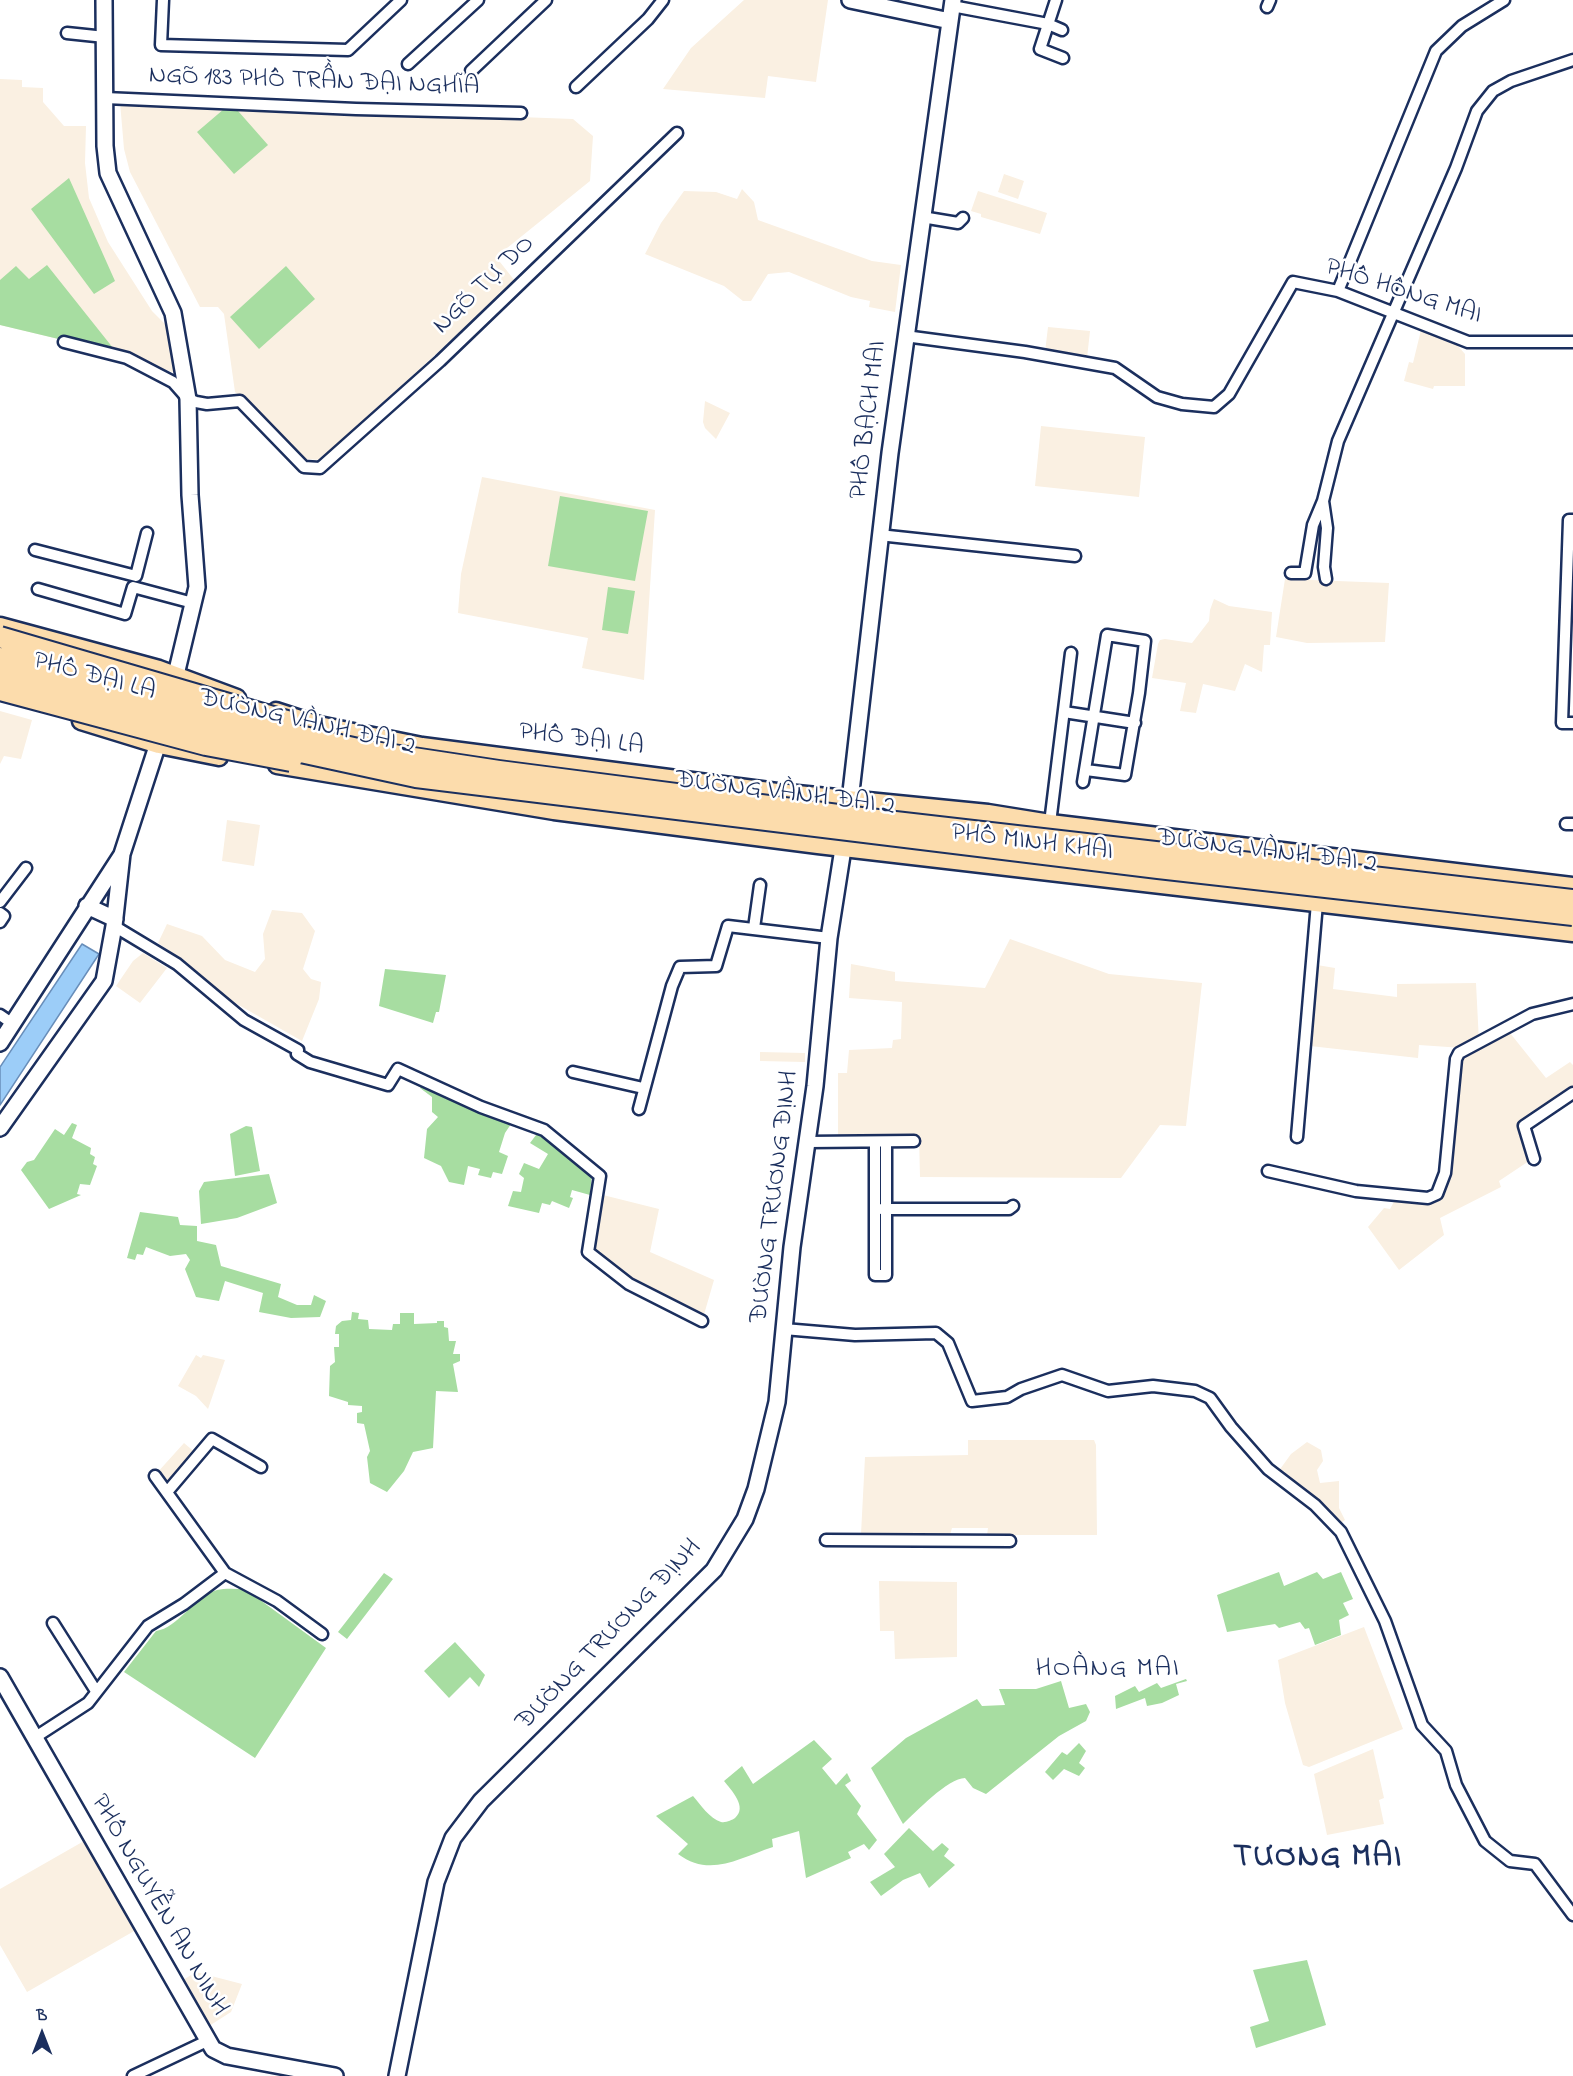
<!DOCTYPE html>
<html>
<head>
<meta charset="utf-8">
<style>
  body { margin:0 }
  #map { position:relative; width:1573px; height:2076px; overflow:hidden; background:#fff; font-family:"Indie Flower",sans-serif }
  canvas { display:block }
  .north { position:absolute; left:12px; top:2004px; width:60px; height:60px; -webkit-text-stroke:4px #fff; paint-order:stroke; rotate:0deg; font-size:16px; font-weight:700; line-height:24px; text-align:center; color:#1b2f5e }
  .north::after { content:''; display:block; margin:auto; width:21px; height:27px; background:#1b2f5e; clip-path:polygon(50% 0,100% 100%,50% 72%,0 100%) }
</style>
</head>
<body>
<div id="map">
<canvas width="1573" height="2076"></canvas>
<div class="north">B</div>
</div>
<script>
const ctx = document.querySelector('canvas').getContext('2d');
ctx.lineJoin = 'round';
function fillPath(path, color) { ctx.fillStyle = color; ctx.fill(path, 'evenodd'); }
function strokePath(path, color, width, dash) { ctx.strokeStyle = color; ctx.lineWidth = width; ctx.lineCap = dash ? 'butt' : 'round'; ctx.setLineDash(dash || []); ctx.stroke(path); }
function drawText(font, color, halo, rows, align = 'center') {
  ctx.font = font + ' "Indie Flower",sans-serif'; ctx.lineWidth = 5; ctx.setLineDash([]); ctx.textBaseline = 'middle'; ctx.strokeStyle = halo; ctx.fillStyle = color; for (const [text, x, y, turn = 0] of rows) {
    ctx.save(); ctx.translate(x, y); ctx.rotate((+turn || 0) * Math.PI / 180); ctx.textAlign = isNaN(turn) ? turn : align; if (halo) ctx.strokeText(text, 0, 0); ctx.fillText(text, 0, 0); ctx.restore();
  }
}
fillPath(new Path2D(`
  M744 0H828L816 82 768 76 765 98 663 89 691 48Z
  M0 79 22 80V87L43 88V102L64 126H86L85 163 89 198 108 242 152 311 166 325 175 373 117 353 0 325Z
  M120 102 573 119 593 136 590 181 496 257 515 281 321 460 306 459 235 392 224 314 218 307H200L130 172 124 149Z
  M1004 174 1024 181 1018 199 998 192Z
  M742 189 754 202 758 220 872 261 901 265 895 312 869 307 870 301 851 297 789 272 768 274 751 301H743L724 286 645 254 661 223 684 191 716 192 737 199Z
  M978 191 1047 213 1040 234 981 217V214L971 211Z
  M1048 327 1090 331 1087 358 1045 352Z
  M1421 330 1457 345 1465 354V386H1434L1433 389 1404 381 1409 362 1413 363Z
  M705 401 730 413 716 439 705 428 703 422Z
  M1041 426 1145 437 1139 497 1035 486Z
  M482 477 655 510 644 680 582 668 588 638 458 613 461 574Z
  M1285 579 1389 583 1385 642 1307 643 1276 637Z
  M1214 599 1229 606 1272 612 1270 645H1264L1262 672 1245 664 1235 691 1203 684 1196 713 1180 711 1186 683 1152 678 1158 644 1160 640 1165 639 1192 643 1209 621 1210 610Z
  M0 711 32 720 21 759 4 756 0 764Z
  M227 820 260 825 254 866 222 861Z
  M272 910 302 913 315 931 303 969 311 979 321 982 319 999 302 1041 230 1000 180 958 158 943 167 924 202 936 225 960 255 972 265 959 263 934Z
  M1010 939 1109 974 1202 983 1186 1126 1160 1125 1121 1178 920 1177 919 1135 838 1136V1073H847L849 1050 892 1048 893 1040 901 1039 902 1002 849 998 851 964 895 972V981L985 988Z
  M143 953 167 968 140 1003 116 986 133 961Z
  M1317 965 1335 968 1333 989 1397 997V984L1476 983 1479 1042 1463 1048 1419 1045 1418 1058 1310 1046Z
  M1510 1033 1546 1078 1570 1062 1573 1065V1089L1525 1121 1532 1159 1499 1181 1501 1187 1440 1218 1444 1235 1399 1270 1368 1227 1384 1208 1390 1209 1396 1198 1438 1195 1461 1059 1463 1055Z
  M760 1052 805 1053V1062L760 1061Z
  M599 1194 659 1209 650 1252 714 1280 703 1318 630 1282 591 1252Z
  M196 1355 201 1358 203 1355 225 1360 208 1409 196 1396 178 1386Z
  M968 1440H1094L1096 1445 1097 1535H987L988 1528H952L950 1535 861 1534 865 1457 968 1455Z
  M1307 1442 1321 1450 1323 1461 1317 1470 1320 1483 1339 1481V1508L1345 1520 1337 1526 1278 1472 1291 1454Z
  M184 1443 197 1454 167 1490 156 1474Z
  M879 1581 957 1582V1657L895 1659 894 1631H880Z
  M1364 1627 1403 1729 1309 1767 1303 1765 1285 1703 1278 1660Z
  M1373 1749 1384 1798 1379 1800 1384 1824 1327 1835 1314 1774Z
  M84 1841 136 1930 27 1992 0 1945V1889Z
  M196 1972 242 1984 231 2012 209 2026 183 1980Z`), '#faf0e2');
fillPath(new Path2D(`
  M231 103 268 145 234 174 197 132Z
  M69 178 115 281 94 294 31 209Z
  M47 265 117 353 0 325V280L16 266 29 279Z
  M286 266 315 299 259 349 230 317Z
  M560 496 648 511 635 581 548 566Z
  M608 587 635 591 628 634 602 630Z
  M385 969 446 975 439 1012H436L433 1023 379 1006Z
  M424 1081 513 1121 505 1133 499 1152 508 1156 502 1174 493 1172 491 1178 478 1175 480 1169 468 1166 464 1185 449 1182 441 1166 424 1158 427 1129 438 1117 432 1112V1097L420 1088Z
  M72 1123 77 1125 72 1138 91 1148 90 1154 95 1157 93 1164 97 1166 90 1185 80 1184 77 1194 81 1195 49 1209 21 1170 27 1162 34 1160 55 1129 64 1135Z
  M246 1126 252 1127 260 1171 235 1176 230 1134Z
  M539 1131 592 1172 590 1195 572 1190 570 1197 573 1198 569 1208 552 1201 550 1205 542 1203 539 1213 508 1206 513 1191 521 1192 524 1178 519 1174 524 1163 539 1169 548 1154 530 1143Z
  M269 1174 277 1203 237 1218 201 1224 199 1191 204 1182Z
  M140 1212 178 1217 180 1225 197 1226V1241L216 1245 221 1266 281 1284 278 1297 297 1305H311L314 1295 326 1301 320 1317 291 1318 259 1312 263 1293 225 1281 219 1301 196 1297 185 1269 190 1260 186 1254 170 1256 146 1247 143 1255 137 1254 135 1260 127 1258Z
  M352 1312 359 1313 358 1319 368 1320 369 1329 392 1330 393 1324H400V1313H414V1324L437 1323V1321H444V1327L448 1328 449 1341H456L453 1354H460V1361L453 1364 458 1392 436 1391 433 1448 413 1452 404 1471 387 1492 370 1483 367 1457 370 1451 364 1424 357 1423V1413L362 1412V1406L348 1405V1402L329 1396 330 1366 335 1362 334 1347H339V1334H335L336 1326 342 1321 351 1320Z
  M1279 1572 1284 1586 1317 1572 1323 1579 1341 1572 1353 1599 1343 1603 1349 1615 1339 1620 1341 1635 1315 1645 1309 1628 1305 1629 1300 1622 1279 1628 1275 1624 1227 1632 1217 1595Z
  M384 1573 393 1579 347 1639 338 1632Z
  M245 1589 326 1648 255 1758 124 1672 156 1631C178 1628 194 1597 217 1590 225 1588 236 1589 245 1589Z
  M455 1642 485 1675 479 1687 470 1677 449 1698 424 1671Z
  M1186 1679 1187 1681 1176 1684 1179 1695 1162 1703 1147 1706 1145 1698 1116 1709 1115 1696 1135 1686 1139 1692 1157 1683 1161 1688Z
  M1061 1681 1069 1708 1086 1704 1090 1712 1086 1721 1059 1736 986 1794 973 1788 965 1778C948 1778 916 1812 903 1824L871 1768 906 1738 977 1699 982 1706 1005 1705 999 1689H1036Z
  M814 1740 832 1759 822 1768 836 1785 847 1773 851 1781 845 1785 861 1806 857 1814 877 1840 869 1850 864 1844 848 1852 851 1858 806 1878 799 1831 772 1839 773 1847C739 1858 710 1878 678 1854L688 1844 656 1816 693 1796C700 1804 710 1819 721 1822 726 1823 732 1820 735 1818 748 1807 731 1790 724 1781L742 1766 753 1784Z
  M1079 1743 1086 1751 1079 1763 1085 1768 1079 1776 1064 1769 1053 1780 1045 1772 1062 1752 1067 1755Z
  M909 1828 933 1851 942 1843 949 1849 944 1856 955 1865 929 1888 920 1873 903 1880 881 1896 870 1882 895 1867 884 1854Z
  M1307 1960 1326 2025 1256 2048 1250 2027 1269 2021 1253 1970Z`), '#a7dda1');
const water = new Path2D(`
  M82 944 99 954 0 1105V1067Z`);
fillPath(water, '#9ccdf8');
strokePath(water, '#688eba', 1.5);
const street = new Path2D(`
  M163 0 161 45 348 50 401 0
  M1056 0 1040 49 1063 58
  M952 6 1048 24 1062 30
  M1267 7 1270 0
  M67 33 105 37
  M408 64 478 0
  M471 71 546 0
  M576 87 648 19 663 0
  M105 98 356 109 521 113
  M922 217 958 223 963 218
  M1338 291 1436 51 1462 26 1504 0
  M905 336 1025 352 1115 368 1157 397 1182 404 1214 407 1229 394 1293 282 1338 291 1468 342H1573
  M64 342 127 358 173 382 188 399 196 402 207 404 240 401 304 467 320 468 440 361 677 133
  M1573 520H1569L1562 723H1573
  M879 535 1075 556
  M35 550 136 576 147 533
  M1291 573H1305L1313 525 1323 501
  M1326 579 1324 567 1327 528 1323 501 1338 441 1456 168 1477 111 1493 91 1511 81 1573 60
  M38 589 125 614 133 587 193 603
  M1064 712 1135 723
  M1083 782 1107 635 1145 641 1139 693 1125 775 1086 770
  M1050 823 1071 653
  M1566 824H1573
  M0 902 26 868
  M0 913 4 916 0 922
  M114 926 177 964 244 1020 298 1050 297 1054 310 1062 388 1085 398 1069 481 1107 544 1130 600 1176 588 1252 629 1284 702 1321
  M754 928 760 885
  M0 1015 13 1024
  M573 1072 643 1088
  M639 1109 672 986 680 967 716 966 728 926 829 938
  M1297 1137 1317 903
  M808 1142 914 1141
  M875 1142V1275H886V1142
  M1534 1159 1524 1126 1573 1093
  M1268 1171 1356 1191 1428 1198 1437 1194 1445 1173 1456 1059 1459 1053 1532 1014 1573 1004
  M881 1209H1009L1013 1206
  M784 1329 855 1335 936 1333 948 1343 972 1401 1007 1397 1021 1389 1062 1375 1108 1391 1153 1386 1195 1391 1210 1398 1231 1427 1268 1469 1315 1505 1341 1532 1385 1621 1422 1725 1446 1751 1456 1785 1485 1841 1510 1861 1535 1864 1573 1915
  M155 1476 225 1573 277 1601 322 1634
  M167 1492 212 1439 261 1467
  M826 1540 1010 1541
  M53 1623 96 1691
  M34 1738 88 1703 148 1626 184 1604 225 1573
  M133 2076 207 2041`);
const secondary = new Path2D(`
  M104 0 105 146 108 173 173 313 188 399 190 495 197 587 173 687
  M850 0 950 21
  M849 809 890 453 953 0
  M87 906 115 919
  M0 1043 121 856
  M0 1128 104 981 114 926 122 854 161 734
  M0 1677 213 2049 227 2056 335 2076
  M397 2076 436 1882 453 1838 481 1801 714 1570 745 1519 756 1489 777 1402 792 1247 815 1086 829 938 845 836`);
const primary = new Path2D(`
  M0 626 159 669 237 698
  M276 711 319 725 422 746 777 792 988 813 1050 823 1573 886
  M81 721 159 745 219 757
  M277 765 554 811 818 845 1573 933`);
strokePath(street, '#1b2f5e', 15);
strokePath(secondary, '#1b2f5e', 20);
strokePath(primary, '#1b2f5e', 21);
strokePath(street, '#fff', 10);
strokePath(secondary, '#fff', 15);
strokePath(primary, '#fcdcac', 16);
const highwayBridge = new Path2D(`
  M0 637 287 721
  M0 658 214 717 367 751 499 771 869 819 1573 900
  M0 674 273 746 416 777 1158 868 1573 915
  M0 690 206 745 291 761`);
strokePath(highwayBridge, '#1b2f5e', 24, []);
strokePath(highwayBridge, '#fcdcac', 20);
drawText('26px', '#1b2f5e', '#fff', [
  ["NGÕ 183 PHỐ TRẦN ĐẠI NGHĨA",314,83,2],
  ["NGÕ TỰ DO",485,286,-44],
  ["PHỐ HỒNG MAI",1403,293,18],
  ["PHỐ BẠCH MAI",870,420,-83],
  ["PHỐ ĐẠI LA",94,678,15],
  ["ĐƯỜNG VÀNH ĐAI 2",307,724,13],
  ["PHỐ ĐẠI LA",581,741,7],
  ["ĐƯỜNG VÀNH ĐAI 2",785,795,7],
  ["PHỐ MINH KHAI",1032,844,7],
  ["ĐƯỜNG VÀNH ĐAI 2",1267,853,7],
  ["ĐƯỜNG TRƯƠNG ĐỊNH",776,1197,-83],
  ["ĐƯỜNG TRƯƠNG ĐỊNH",610,1636,-46],
  ["PHỐ NGUYỄN AN NINH",158,1906,60]
]);
ctx.letterSpacing = '1.5px';
drawText('27px', '#1b2f5e', '#fff', [
  ["HOÀNG MAI",1108,1671]
]);
ctx.letterSpacing = '0px';
ctx.letterSpacing = '1.5px';
drawText('bold 32px', '#1b2f5e', '#fff', [
  ["TƯƠNG MAI",1318,1860]
]);
ctx.letterSpacing = '0px';
</script>
</body>
</html>
